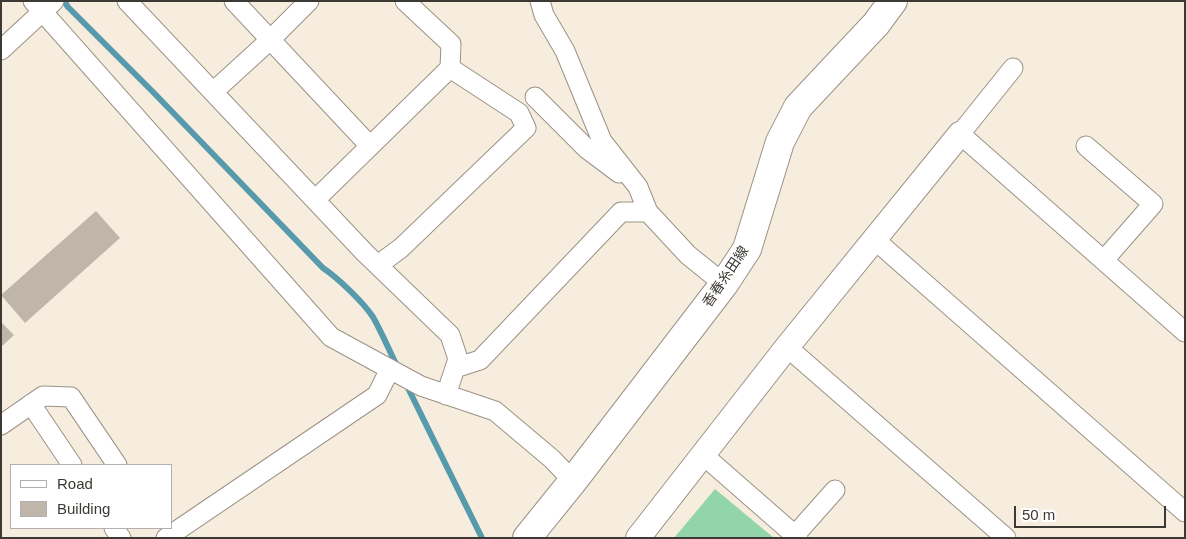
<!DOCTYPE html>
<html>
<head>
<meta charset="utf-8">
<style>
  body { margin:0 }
  #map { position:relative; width:1186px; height:539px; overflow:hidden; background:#f7eddf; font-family:Helvetica,sans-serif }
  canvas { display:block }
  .frame { position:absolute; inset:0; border:2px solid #3d3934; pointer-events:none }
  .legend { position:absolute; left:10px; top:464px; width:162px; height:65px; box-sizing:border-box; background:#fff; border:1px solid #b1b0ae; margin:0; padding:6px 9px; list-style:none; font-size:15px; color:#3d3934 }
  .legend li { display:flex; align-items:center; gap:10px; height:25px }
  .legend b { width:25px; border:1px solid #b1b0ae }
  .scale { position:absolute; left:1014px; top:506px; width:152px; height:22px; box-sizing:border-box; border:2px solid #3d3934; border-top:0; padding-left:6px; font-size:15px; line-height:18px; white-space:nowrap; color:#3d3934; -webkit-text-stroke:4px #fff; paint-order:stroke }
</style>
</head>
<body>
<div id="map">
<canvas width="1186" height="539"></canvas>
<div class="frame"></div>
<ul class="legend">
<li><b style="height:6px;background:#fff"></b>Road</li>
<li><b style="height:14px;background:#bfb6a9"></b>Building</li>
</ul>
<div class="scale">50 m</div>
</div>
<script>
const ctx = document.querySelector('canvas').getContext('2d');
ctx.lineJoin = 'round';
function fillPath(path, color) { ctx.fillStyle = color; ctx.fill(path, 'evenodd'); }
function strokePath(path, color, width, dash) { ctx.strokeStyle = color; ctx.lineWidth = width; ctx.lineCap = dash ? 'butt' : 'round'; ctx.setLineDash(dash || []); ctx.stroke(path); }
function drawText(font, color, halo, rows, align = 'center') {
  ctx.font = font + ' Helvetica,"Noto Sans JP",sans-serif'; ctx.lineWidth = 4; ctx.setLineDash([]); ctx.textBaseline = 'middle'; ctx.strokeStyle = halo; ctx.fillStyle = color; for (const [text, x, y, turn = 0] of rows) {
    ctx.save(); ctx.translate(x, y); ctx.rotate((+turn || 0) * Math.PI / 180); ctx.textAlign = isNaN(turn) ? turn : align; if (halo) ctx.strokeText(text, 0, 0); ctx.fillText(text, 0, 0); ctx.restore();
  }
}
fillPath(new Path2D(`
  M715 489 774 538H674Z`), '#92d5aa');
strokePath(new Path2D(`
  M64 1 68 7 154 93 323 268C338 278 363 302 373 317 382 333 389 350 397 366
  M406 384 482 538`), '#569aab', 6);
fillPath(new Path2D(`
  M96 211 120 238 25 323 1 295Z
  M1 322 14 335 1 347Z`), '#bfb6a9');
const minor = new Path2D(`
  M33 1 331 337 421 386 495 411 552 459 573 481
  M127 1 365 253 450 335 458 359 446 395
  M234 1 370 146
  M540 1 544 15 565 51 602 141 638 187 648 212 688 255 724 284
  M1 50 54 1
  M1013 68 960 134 1185 332
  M213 92 270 40 309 1
  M535 97 587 149 619 173
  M1086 146 1153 204 1104 260
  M315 200 450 68 451 44 405 1
  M874 239 1185 512
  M378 265 401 248 526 128 519 113 450 68
  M787 347 1006 538
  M455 368 480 360 621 212H648
  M31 404 72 465
  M1 425 43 396 71 397 117 465
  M702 454 798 538
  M114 528 121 538
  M795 535 835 490
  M166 538 377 395 390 369`);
const tertiary = new Path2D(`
  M638 538 787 347 960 134`);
const secondary = new Path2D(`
  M527 538 573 481 724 284 747 249 780 142 798 107 876 24 893 1`);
strokePath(minor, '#9b9285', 21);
strokePath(tertiary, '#9b9285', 26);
strokePath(secondary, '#9b9285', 30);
strokePath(minor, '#fff', 19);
strokePath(tertiary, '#fff', 24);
strokePath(secondary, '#fff', 28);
drawText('14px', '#3d3934', '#fff', [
  ["香春糸田線",726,277,-56]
]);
</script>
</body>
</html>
